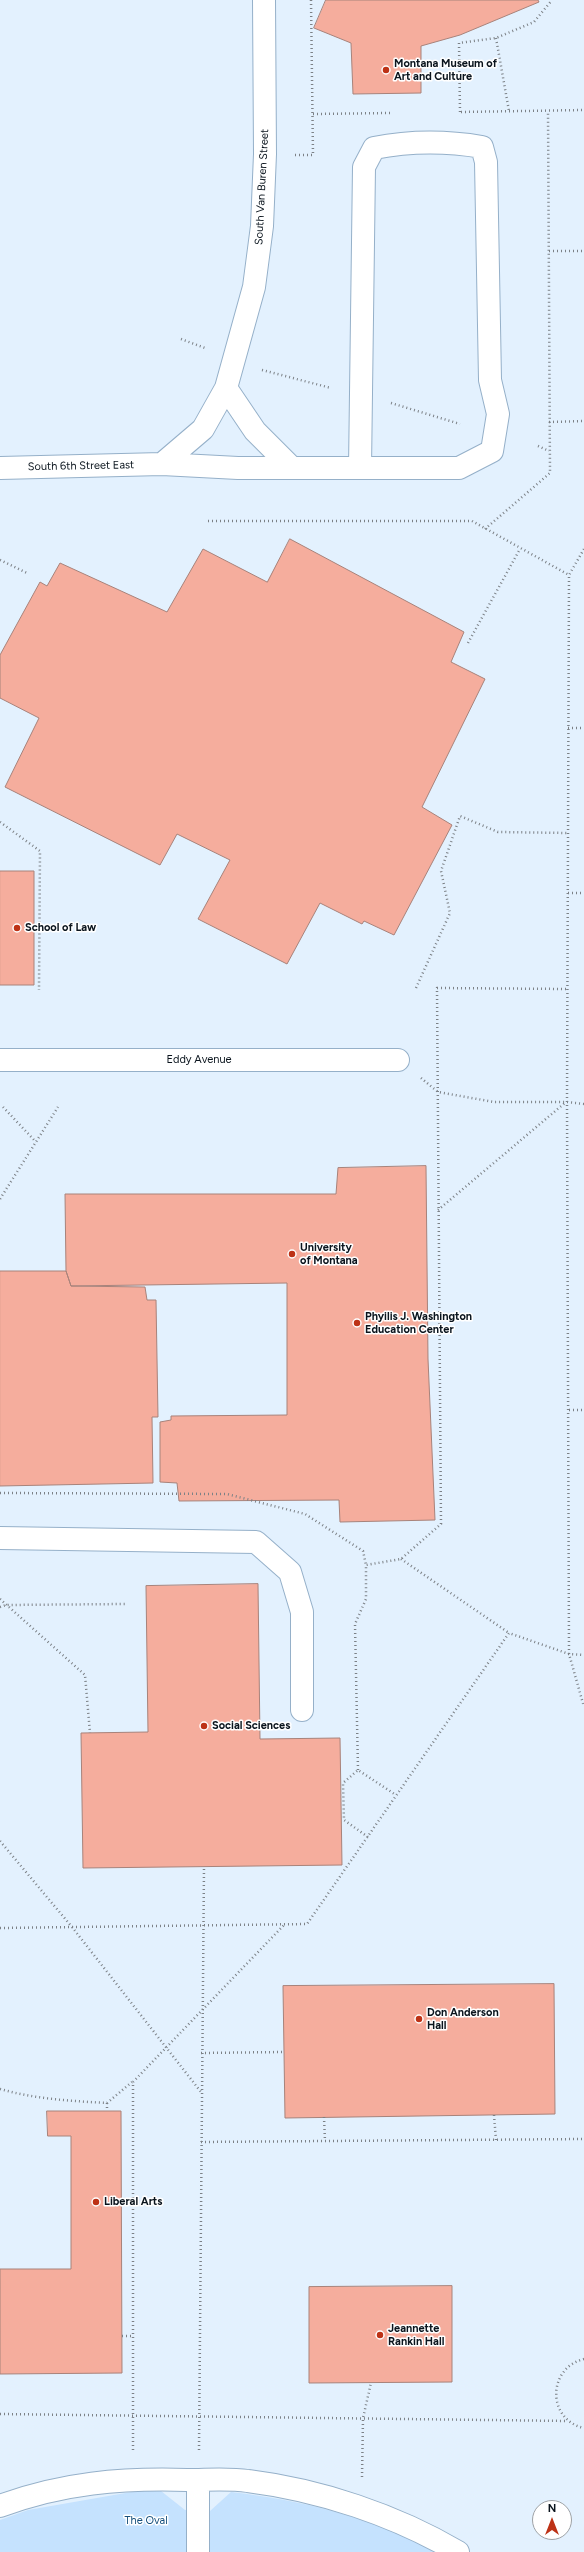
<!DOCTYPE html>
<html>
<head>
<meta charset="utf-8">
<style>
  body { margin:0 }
  #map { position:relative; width:584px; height:2552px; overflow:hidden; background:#fafafa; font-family:Figtree,sans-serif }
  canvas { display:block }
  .north { position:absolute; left:532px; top:2500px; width:40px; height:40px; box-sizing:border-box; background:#fff; border:1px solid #9da1a5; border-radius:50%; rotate:0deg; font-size:11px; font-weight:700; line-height:16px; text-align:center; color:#0a141d }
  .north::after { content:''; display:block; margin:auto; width:14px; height:18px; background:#bd3216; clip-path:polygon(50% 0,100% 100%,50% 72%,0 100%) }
</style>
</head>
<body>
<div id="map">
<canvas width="584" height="2552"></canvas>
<div class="north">N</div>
</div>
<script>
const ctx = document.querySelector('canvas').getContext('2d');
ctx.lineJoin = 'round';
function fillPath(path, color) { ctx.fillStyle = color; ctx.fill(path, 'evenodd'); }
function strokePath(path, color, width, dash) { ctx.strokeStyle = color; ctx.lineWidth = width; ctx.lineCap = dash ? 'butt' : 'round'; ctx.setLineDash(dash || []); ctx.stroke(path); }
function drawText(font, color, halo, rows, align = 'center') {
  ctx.font = font + ' Figtree,sans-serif'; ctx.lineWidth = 3; ctx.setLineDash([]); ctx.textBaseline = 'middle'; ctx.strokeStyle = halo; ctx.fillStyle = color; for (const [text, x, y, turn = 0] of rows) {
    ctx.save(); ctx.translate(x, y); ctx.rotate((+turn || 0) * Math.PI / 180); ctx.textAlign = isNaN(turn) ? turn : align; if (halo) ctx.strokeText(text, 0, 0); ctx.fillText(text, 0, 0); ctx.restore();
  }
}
fillPath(new Path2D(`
  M0 0H584V2552H0ZM540 2508H564V2532H540Z`), '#e3f1fe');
fillPath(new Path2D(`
  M137 2491H161L185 2510 210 2511 231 2492C300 2500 374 2517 434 2552H0V2520L28 2510Z`), '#c5e2fe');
const building = new Path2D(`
  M326 0H538L539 2 460 35 421 46V93L353 94 351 43 314 28Z
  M290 539 464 632 451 662 485 679 422 807 452 825 394 935 364 921 362 924 320 903 287 964 198 919 230 860 177 834 160 865 5 787 39 718 0 698V655L40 582 47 586 60 563 167 612 203 549 267 582Z
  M0 871H34V985H0Z
  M426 1166 428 1359 435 1520 340 1522 339 1500 179 1501 177 1483 160 1482V1422L171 1420V1416L287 1415V1283L71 1286 66 1271 65 1194H336L338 1168Z
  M0 1271H66L71 1286 145 1287 147 1300H156L158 1417H152L153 1483 0 1486Z
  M258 1584 260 1739 340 1738 342 1865 83 1868 81 1733 148 1732 146 1586Z
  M554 1984 555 2114 285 2118 283 1986Z
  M47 2111H121L122 2373 0 2374V2269H71V2136H48Z
  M452 2286V2382L309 2383V2287Z`);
fillPath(building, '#f5ad9d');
strokePath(building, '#a8837b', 1);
const minor = new Path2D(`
  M226 388 255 431 292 468
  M162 464 203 429 226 388 254 287 262 226 265 154 264 0
  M0 468 162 464 238 468H459L492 451 498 414 490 380 486 162 482 147C446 141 410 141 374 148L364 167 360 468
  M0 1060H398
  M0 1538 256 1542 290 1572 302 1612V1710
  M198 2480V2552
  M0 2506C62 2483 121 2478 187 2480 207 2480 228 2478 248 2481 320 2490 395 2515 458 2552`);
strokePath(minor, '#95b0c9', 24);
strokePath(new Path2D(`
  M496 38 509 111
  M460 112 459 43 496 38 534 22 552 0
  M461 112 584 110
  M313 114 390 113
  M295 155H313L311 0
  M549 251H584
  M181 339 205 348
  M262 370 331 388
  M391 403 460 424
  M549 422 584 421
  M538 446 549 451
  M208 521H472L569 575
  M485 529 550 473 548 111
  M584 549 569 575 567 1102 569 1654 584 1707
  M0 560 27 573
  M468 643 520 549
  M568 728H584
  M0 822 40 851 39 990
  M568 893H584
  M416 988 450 913 441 871 460 816 498 832 568 833
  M421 1078 438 1092 494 1102H567L584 1104
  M3 1107 36 1142
  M0 1199 58 1107
  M438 1210 566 1102
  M569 1410H584
  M0 1493 227 1494 305 1514 363 1551 366 1565
  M401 1559 509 1633
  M0 1599 85 1675 90 1733
  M0 1607 6 1605 126 1604
  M358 1770 355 1624 366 1599V1565L401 1559 441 1524 437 988 567 989
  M368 1837 344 1820 343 1783 358 1770 396 1795
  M0 1841 72 1927 201 2092
  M0 1928 307 1924 509 1633 569 1654 584 1655
  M201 2053 284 2052
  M0 2089C35 2099 71 2101 107 2103L132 2082
  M107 2103V2111
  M494 2115 496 2140
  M324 2117 325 2141
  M201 2142 584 2139
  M122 2336H134
  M584 2359C547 2368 547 2420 584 2428
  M0 2414 568 2421
  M133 2450V2082L284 1925
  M199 2450 204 1867
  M362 2477 363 2418 371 2383`), '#7c8186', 2.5, [1, 3]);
strokePath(minor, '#fff', 22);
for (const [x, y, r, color] of [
  [386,70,4,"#bd3216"],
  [17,928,4,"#bd3216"],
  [292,1254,4,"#bd3216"],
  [357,1323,4,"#bd3216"],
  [204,1726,4,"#bd3216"],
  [419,2019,4,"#bd3216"],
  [96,2202,4,"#bd3216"],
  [380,2335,4,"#bd3216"]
]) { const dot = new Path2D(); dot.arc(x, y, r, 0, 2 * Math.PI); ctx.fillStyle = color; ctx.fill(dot); strokePath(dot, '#fff', 1.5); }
drawText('bold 11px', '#0a141d', '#fff', [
  ["Montana Museum of",394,64],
  ["Art and Culture",394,77],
  ["School of Law",25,928],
  ["University",300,1248],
  ["of Montana",300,1261],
  ["Phyilis J. Washington",365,1317],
  ["Education Center",365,1330],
  ["Social Sciences",212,1726],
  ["Don Anderson",427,2013],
  ["Hall",427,2026],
  ["Liberal Arts",104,2202],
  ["Jeannette",388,2329],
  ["Rankin Hall",388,2342]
], 'left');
drawText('11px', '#0a141d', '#fff', [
  ["South Van Buren Street",262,187,-87],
  ["South 6th Street East",81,466,-1],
  ["Eddy Avenue",199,1060]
]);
drawText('11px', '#16507d', '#fff', [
  ["The Oval",146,2521]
]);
</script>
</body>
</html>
